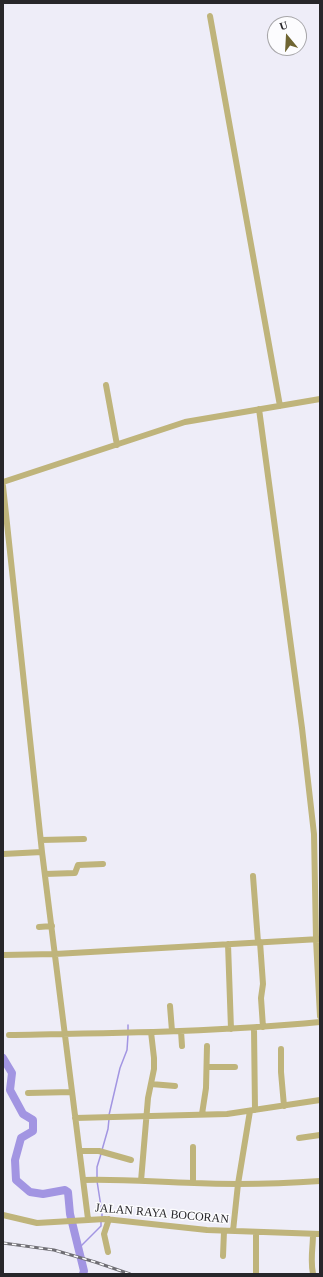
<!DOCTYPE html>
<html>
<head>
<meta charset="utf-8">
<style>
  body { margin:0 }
  #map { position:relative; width:323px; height:1277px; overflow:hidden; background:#eeedf8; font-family:Georgia,serif }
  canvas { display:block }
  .frame { position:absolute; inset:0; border:4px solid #27262a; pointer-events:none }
  .north { position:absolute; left:267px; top:16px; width:40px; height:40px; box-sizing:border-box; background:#fcfcfe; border:1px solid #a7a6a9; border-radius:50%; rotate:342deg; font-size:11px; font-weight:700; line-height:16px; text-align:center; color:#27262a }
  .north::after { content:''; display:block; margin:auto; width:14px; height:18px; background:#6f6532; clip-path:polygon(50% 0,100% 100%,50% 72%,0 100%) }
</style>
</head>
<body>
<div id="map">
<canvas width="323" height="1277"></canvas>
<div class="frame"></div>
<div class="north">U</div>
</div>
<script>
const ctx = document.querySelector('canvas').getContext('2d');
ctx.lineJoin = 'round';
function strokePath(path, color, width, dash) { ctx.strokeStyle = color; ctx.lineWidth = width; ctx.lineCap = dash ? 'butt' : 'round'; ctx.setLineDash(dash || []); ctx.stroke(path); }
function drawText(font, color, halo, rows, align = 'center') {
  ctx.font = font + ' Georgia,serif'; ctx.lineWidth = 3; ctx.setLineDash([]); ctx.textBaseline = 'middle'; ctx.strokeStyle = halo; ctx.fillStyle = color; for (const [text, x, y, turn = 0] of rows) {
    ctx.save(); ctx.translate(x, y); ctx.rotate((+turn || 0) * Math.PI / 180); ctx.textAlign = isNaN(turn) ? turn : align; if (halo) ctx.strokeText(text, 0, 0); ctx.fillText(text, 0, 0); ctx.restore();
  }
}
strokePath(new Path2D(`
  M128 1025V1031
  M109 1115 120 1068 127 1050 128 1035
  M102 1150 108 1129 109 1119
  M97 1177V1167L101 1154
  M97 1181 102 1213V1217
  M78 1249 101 1226V1220`), '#a295e2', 1.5);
strokePath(new Path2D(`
  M3 1058 12 1073 10 1090 23 1114 33 1120V1131L21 1138 15 1160 16 1180 30 1192 43 1194 65 1190 68 1192 70 1214 84 1271 83 1274`), '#a295e2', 8);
strokePath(new Path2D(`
  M210 16 280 406
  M106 385 117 445
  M259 409 302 728 314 834 316 939 320 1016
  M3 482 185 422 320 399
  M3 486 42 852 88 1219
  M41 840 84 839
  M3 854 42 852
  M45 874 75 873 78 865 103 864
  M253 876 258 942
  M39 927 52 926
  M260 942 263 984 261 998 263 1027
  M228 944 231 1029
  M3 955 55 954 320 939
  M170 1006 172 1031
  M254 1028 255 1110
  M181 1031 182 1046
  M9 1035C113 1033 216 1032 320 1022
  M281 1049V1072L284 1106
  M207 1067H235
  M151 1084 175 1086
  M28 1093 72 1092
  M202 1114 206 1088 207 1046
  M75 1118 227 1114 320 1100
  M299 1138 320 1135
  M193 1147V1183
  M80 1151H99L131 1160
  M84 1180C121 1179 157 1182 194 1183 236 1185 278 1184 320 1181
  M141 1181 148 1098 154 1069V1058L151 1032
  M3 1215 37 1223 105 1219 207 1230 320 1234
  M233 1231 238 1184 250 1111
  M313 1234C313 1248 310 1260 313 1274
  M108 1252 104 1234 109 1219
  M223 1256 224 1231
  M256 1274V1232`), '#bfb47b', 6);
const rail = new Path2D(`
  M3 1243 54 1250 95 1262 130 1274`);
strokePath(rail, '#6f6e74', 3);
strokePath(rail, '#fcfcfe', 1.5, [4.5]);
drawText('12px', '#27262a', '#fcfcfe', [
  ["JALAN RAYA BOCORAN",162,1214,5]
]);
</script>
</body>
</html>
